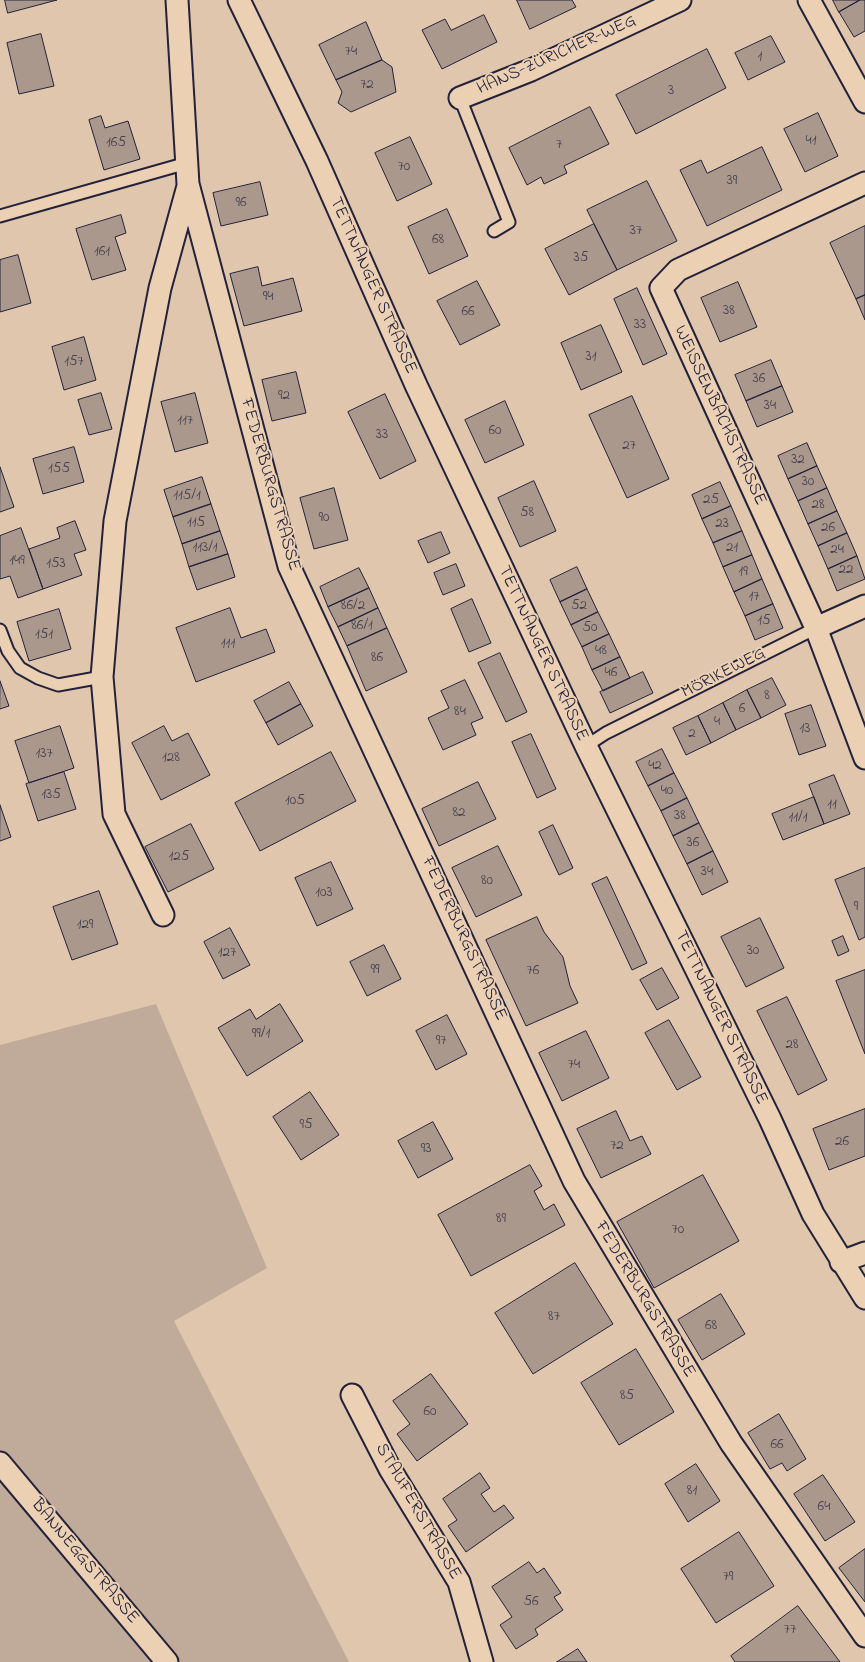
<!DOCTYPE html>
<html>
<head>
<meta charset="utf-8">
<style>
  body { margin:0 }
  canvas { display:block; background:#e0c6ac }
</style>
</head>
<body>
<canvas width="865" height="1662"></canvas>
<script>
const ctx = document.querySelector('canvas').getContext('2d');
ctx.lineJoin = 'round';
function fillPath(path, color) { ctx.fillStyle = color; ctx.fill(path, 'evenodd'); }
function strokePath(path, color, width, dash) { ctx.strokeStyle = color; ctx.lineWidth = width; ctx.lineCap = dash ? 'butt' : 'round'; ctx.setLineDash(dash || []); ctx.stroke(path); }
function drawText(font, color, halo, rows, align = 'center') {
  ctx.font = font + ' "Indie Flower",sans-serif'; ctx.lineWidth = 4; ctx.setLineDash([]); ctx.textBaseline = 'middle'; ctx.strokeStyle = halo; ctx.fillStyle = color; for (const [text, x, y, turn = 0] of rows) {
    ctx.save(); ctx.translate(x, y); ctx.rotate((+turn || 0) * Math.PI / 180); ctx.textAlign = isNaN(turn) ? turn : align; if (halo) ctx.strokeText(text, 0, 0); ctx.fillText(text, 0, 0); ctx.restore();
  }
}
fillPath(new Path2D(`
  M156 1004 267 1268 174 1321 349 1662H0V1045Z`), '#c0aa99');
const building = new Path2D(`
  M5 0H57L8 13Z
  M517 0H572L576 7 530 29Z
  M833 0H860L839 12Z
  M860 0H865V31L854 37 839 12Z
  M484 15 497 42 442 69 422 30 445 19 451 30Z
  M366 22 382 60 336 80 319 45Z
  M41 34 54 86 19 94 7 43Z
  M771 36 785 62 748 80 735 53Z
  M707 49 726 88 636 134 616 95Z
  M382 60 392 67 396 92 351 112 338 103 342 92 336 80Z
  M590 107 609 144 564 166 567 173 544 184 541 177 527 185 509 148Z
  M818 113 838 156 805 172 784 129Z
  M101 116 105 128 128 121 140 159 104 170 89 120Z
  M410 137 432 184 397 201 375 153Z
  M762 147 782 190 707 226 680 170 701 160 707 173Z
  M647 181 677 241 617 270 587 210Z
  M260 182 268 215 221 226 213 193Z
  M447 209 468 256 429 274 408 227Z
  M121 215 126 233 115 237 126 270 92 280 76 229Z
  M594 224 617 270 569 295 545 249Z
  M865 226V295L856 299 830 243Z
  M18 255 31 303 0 312V260Z
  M258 267 262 286 293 278 302 311 244 326 230 274Z
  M477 281 500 325 460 345 437 301Z
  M738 282 757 327 720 342 701 298Z
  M637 288 667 354 643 365 614 299Z
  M865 295V320L856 299Z
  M601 325 622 372 581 390 561 343Z
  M84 337 96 380 64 390 52 347Z
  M771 360 782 386 746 401 735 375Z
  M296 372 306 413 272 421 262 380Z
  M782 386 793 412 757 427 746 401Z
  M101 393 112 429 89 435 78 400Z
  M195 393 208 443 175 452 161 402Z
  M385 394 416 461 380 479 348 412Z
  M632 396 669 479 627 498 589 415Z
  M505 401 524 445 485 463 465 420Z
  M807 443 817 466 788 479 778 456Z
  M74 447 84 482 43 494 33 459Z
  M817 466 827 488 798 501 788 479Z
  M0 467 14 507 0 512Z
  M202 477 211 504 173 517 164 490Z
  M534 481 556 531 520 547 498 498Z
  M720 482 731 506 702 519 692 495Z
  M334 488 348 540 314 549 300 498Z
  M827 488 837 511 808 524 798 501Z
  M211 504 220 531 182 544 173 517Z
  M731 506 742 531 713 543 702 519Z
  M837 511 847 533 818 546 808 524Z
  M75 521 86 550 74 554 82 575 43 589 29 549 60 538 57 528Z
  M21 528 43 589 18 598 10 576 0 579V536Z
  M220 531 228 554 189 567 182 544Z
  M742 531 752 555 723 567 713 543Z
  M441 532 450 553 428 563 418 541Z
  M847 533 857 556 828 569 818 546Z
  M228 554 235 577 197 590 189 567Z
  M752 555 762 579 734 592 723 567Z
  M857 556 865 579 837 591 828 569Z
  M456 564 465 586 443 595 434 573Z
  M577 567 587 589 560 602 550 580Z
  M359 568 369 588 328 607 320 587Z
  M762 579 773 604 745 616 734 592Z
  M369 588 378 608 338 627 328 607Z
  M587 589 598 612 571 625 560 602Z
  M472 599 491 643 469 652 451 609Z
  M773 604 783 628 755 640 745 616Z
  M230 608 241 638 266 629 275 652 196 682 176 628Z
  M378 608 387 628 347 646 338 627Z
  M59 609 71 649 29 661 17 622Z
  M598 612 609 634 582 647 571 625Z
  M387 628 407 672 366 691 347 646Z
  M609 634 620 657 592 670 582 647Z
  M500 653 527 712 506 722 478 663Z
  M620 657 630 678 603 691 592 670Z
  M643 672 653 693 610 713 600 692Z
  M772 678 786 705 761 718 747 690Z
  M465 680 483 718 471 723 476 735 443 750 428 718 449 708 441 691Z
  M0 681 9 706 0 709Z
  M289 682 301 704 266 723 254 701Z
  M747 690 761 718 736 730 723 703Z
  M723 703 736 730 711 743 698 716Z
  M301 704 313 726 278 745 266 723Z
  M811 705 826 746 799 755 785 714Z
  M698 716 711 743 686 755 673 728Z
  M60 726 74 768 29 783 15 741Z
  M164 726 172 741 188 733 210 775 161 800 132 743Z
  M531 734 556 789 537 798 512 742Z
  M662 749 674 773 648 786 636 762Z
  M331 752 356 801 260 851 235 803Z
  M64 772 76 809 38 821 26 784Z
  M674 773 687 798 661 811 648 786Z
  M834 775 850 814 824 824 809 785Z
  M478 782 496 819 439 846 422 809Z
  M814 797 824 824 783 840 772 814Z
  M687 798 699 823 673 836 661 811Z
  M0 805 11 837 0 841Z
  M699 823 713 851 687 864 673 836Z
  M191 824 214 869 168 892 145 847Z
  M553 825 573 868 559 875 539 832Z
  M498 846 522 895 476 917 452 868Z
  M713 851 728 882 702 895 687 864Z
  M331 862 353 909 317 926 295 878Z
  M865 868V937L859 940 835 880Z
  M607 877 647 963 632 970 592 884Z
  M99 891 118 944 72 960 53 907Z
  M537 917 544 932 563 957 570 986 578 1003 526 1026 486 940Z
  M760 918 784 968 746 987 721 937Z
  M230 928 250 965 223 979 204 942Z
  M843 936 849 951 838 956 832 941Z
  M384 945 401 979 367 996 350 962Z
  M662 968 679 998 657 1010 640 980Z
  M865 970V1054L836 981Z
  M787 997 827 1080 798 1095 757 1011Z
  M280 1004 303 1041 247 1076 218 1028 250 1009 256 1019Z
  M447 1015 467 1054 436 1070 416 1031Z
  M669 1020 701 1077 677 1090 645 1033Z
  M586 1031 609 1078 562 1101 539 1053Z
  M310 1092 339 1135 301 1160 273 1117Z
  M865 1109V1156L829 1170 813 1129Z
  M616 1111 630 1141 642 1136 651 1154 601 1178 577 1129Z
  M433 1122 453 1159 418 1178 398 1141Z
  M530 1165 542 1186 534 1191 544 1210 554 1204 565 1225 471 1276 438 1215Z
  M703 1175 739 1241 654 1288 617 1222Z
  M575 1263 613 1324 533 1374 495 1313Z
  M721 1294 745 1334 702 1360 678 1320Z
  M636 1349 674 1412 619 1445 581 1383Z
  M431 1374 468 1424 417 1461 397 1434 410 1424 393 1401Z
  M779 1414 806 1459 787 1471 782 1463 770 1469 748 1433Z
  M696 1464 720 1501 688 1522 665 1484Z
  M480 1473 490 1488 481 1494 494 1512 504 1505 514 1518 466 1552 448 1526 457 1520 443 1499Z
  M823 1475 855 1522 825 1541 794 1494Z
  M739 1532 774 1586 716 1623 681 1569Z
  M865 1549V1602L839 1568Z
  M529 1562 537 1573 544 1568 561 1593 554 1597 563 1610 535 1629 538 1635 516 1649 500 1625 512 1617 492 1587Z
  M798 1606 840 1662H735L731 1656Z
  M578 1649 587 1662H557Z`);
fillPath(building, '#ab988c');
strokePath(building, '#22223b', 1);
const lane = new Path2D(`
  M460 98 509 222 494 231
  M0 216 187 163
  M0 630 8 651 20 668 38 678 58 685 102 677
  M586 746 606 733 816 628`);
const street = new Path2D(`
  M177 0 188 184 289 566 574 1181 731 1443 865 1636
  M239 0 317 161 416 385 586 746 770 1119 813 1214 865 1298
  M809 0 865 102
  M460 98 531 70 680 0
  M865 183 678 270 661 288 816 628 865 758
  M816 628 865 606
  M163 915 114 814 102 677 115 521 160 288 188 186
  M841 1262 865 1253
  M352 1395 390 1469 459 1582 482 1662
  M0 1463 167 1662`);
strokePath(lane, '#22223b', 15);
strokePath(street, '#22223b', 25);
strokePath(lane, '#ecd0b3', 11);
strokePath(street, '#ecd0b3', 21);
drawText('15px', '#44404f', null, [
  ["74",351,53],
  ["1",760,58],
  ["72",367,86],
  ["3",671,92],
  ["41",811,142],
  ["165",116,144],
  ["7",559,146],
  ["70",404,168],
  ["39",732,182],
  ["96",241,204],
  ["37",636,232],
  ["68",438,241],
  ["161",102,253],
  ["35",581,259],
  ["94",268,298],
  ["38",729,312],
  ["66",468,313],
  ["33",640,326],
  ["31",591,358],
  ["157",74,363],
  ["36",759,380],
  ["92",284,397],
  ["34",770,407],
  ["117",185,422],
  ["60",495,432],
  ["33",382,436],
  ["27",629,447],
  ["32",798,461],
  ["155",59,470],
  ["30",808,483],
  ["115/1",187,497],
  ["25",711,501],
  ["28",818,506],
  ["58",527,514],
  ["90",324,519],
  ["115",196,524],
  ["23",722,525],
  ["26",828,529],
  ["113/1",205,549],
  ["21",732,549],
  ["24",837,551],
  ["149",17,562],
  ["153",56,565],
  ["22",846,571],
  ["19",743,573],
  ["17",754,598],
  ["86/2",353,607],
  ["52",579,607],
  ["15",764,622],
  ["86/1",362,627],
  ["50",590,629],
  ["151",44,636],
  ["111",228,645],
  ["48",601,652],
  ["86",377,659],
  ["46",611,674],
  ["8",767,697],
  ["6",742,710],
  ["84",460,713],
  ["4",717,723],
  ["13",805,730],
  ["2",692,735],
  ["137",44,755],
  ["128",171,759],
  ["42",655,767],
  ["40",667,792],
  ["135",51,796],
  ["105",295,802],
  ["11",832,806],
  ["82",459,814],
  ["38",680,817],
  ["11/1",798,819],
  ["36",693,844],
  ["125",179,858],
  ["34",707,873],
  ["80",487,882],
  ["103",324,894],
  ["9",856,908],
  ["129",85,926],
  ["30",753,952],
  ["127",227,954],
  ["99",375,971],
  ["76",533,972],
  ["99/1",261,1035],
  ["97",441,1042],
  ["28",792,1046],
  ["74",574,1066],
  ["95",306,1126],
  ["26",842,1143],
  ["72",617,1147],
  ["93",426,1150],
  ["89",501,1220],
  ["70",678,1231],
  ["87",554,1318],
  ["68",711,1327],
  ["85",627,1397],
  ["60",430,1413],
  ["66",777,1446],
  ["81",692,1492],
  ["64",824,1508],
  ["79",728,1578],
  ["56",531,1603],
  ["77",790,1631]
]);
drawText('18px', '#22223b', '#ecd0b3', [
  ["HANS-ZÜRICHER-WEG",557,56,-24],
  ["TETTNANGER STRASSE",372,286,66],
  ["WEISSENBACHSTRASSE",719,416,65],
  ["FEDERBURGSTRASSE",269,485,74],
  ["TETTNANGER STRASSE",542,654,65],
  ["MÖRIKEWEG",724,674,-27],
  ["FEDERBURGSTRASSE",463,939,65],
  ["TETTNANGER STRASSE",720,1018,64],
  ["FEDERBURGSTRASSE",644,1300,59],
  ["STAUFERSTRASSE",417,1512,60],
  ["BANNEGGSTRASSE",84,1562,50]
]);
</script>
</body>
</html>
